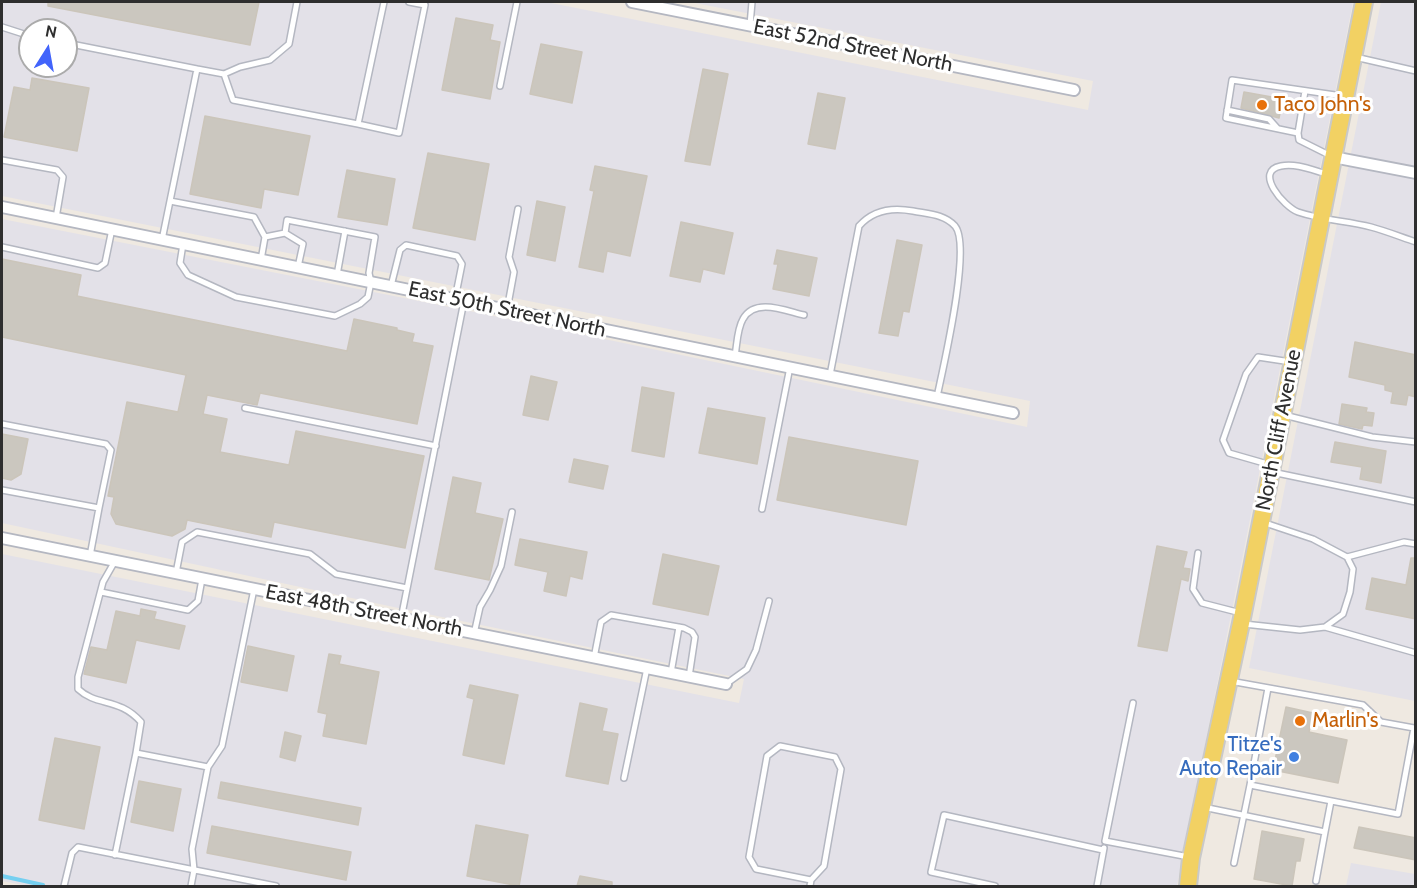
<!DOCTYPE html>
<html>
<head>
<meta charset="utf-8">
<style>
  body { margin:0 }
  #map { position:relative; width:1417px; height:888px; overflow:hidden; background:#efe9e1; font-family:Cabin,sans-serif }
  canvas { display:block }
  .frame { position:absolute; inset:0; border:3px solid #2e2e2e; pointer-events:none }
  .north { position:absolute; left:18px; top:18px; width:60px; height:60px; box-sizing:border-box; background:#fff; border:2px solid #ababab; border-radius:50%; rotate:11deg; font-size:16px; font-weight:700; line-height:24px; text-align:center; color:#2e2e2e }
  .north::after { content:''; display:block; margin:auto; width:21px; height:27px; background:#4264fb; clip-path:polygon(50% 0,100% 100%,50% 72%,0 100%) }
</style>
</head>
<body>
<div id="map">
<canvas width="1417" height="888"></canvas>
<div class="frame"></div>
<div class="north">N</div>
</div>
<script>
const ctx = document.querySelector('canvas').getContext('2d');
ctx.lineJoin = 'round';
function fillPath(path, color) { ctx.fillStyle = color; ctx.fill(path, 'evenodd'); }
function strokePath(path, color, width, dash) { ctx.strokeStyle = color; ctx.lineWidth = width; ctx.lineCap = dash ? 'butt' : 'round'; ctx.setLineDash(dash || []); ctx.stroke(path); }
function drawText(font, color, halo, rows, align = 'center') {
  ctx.font = font + ' Cabin,sans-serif'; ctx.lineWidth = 6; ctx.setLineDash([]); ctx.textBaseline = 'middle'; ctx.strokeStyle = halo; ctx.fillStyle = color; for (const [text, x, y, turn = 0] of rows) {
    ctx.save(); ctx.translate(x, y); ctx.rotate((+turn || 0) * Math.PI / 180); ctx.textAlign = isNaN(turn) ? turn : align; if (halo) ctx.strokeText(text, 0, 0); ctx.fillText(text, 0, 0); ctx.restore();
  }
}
fillPath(new Path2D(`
  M2 2H546L1088 110 1093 81 690 2H1353L1177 886H29L2 881V554L739 703 744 679 403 609 2 523V219L465 310 1027 427 1030 401 2 196ZM30 30H66V66H30Z
  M1381 2H1415V701L1249 668Z
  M1351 863 1415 874V886H1346Z`), '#e3e1e8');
strokePath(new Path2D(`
  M2 876 43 885`), '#75cff0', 4);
const building = new Path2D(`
  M48 2H259L250 45 48 6Z
  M456 18 493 25 490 40 500 42 490 99 442 90Z
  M541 44 582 52 572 103 530 94Z
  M703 69 728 74 710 165 685 161Z
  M32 78 89 88 77 151 4 137 14 87 30 90Z
  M1244 92 1283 99 1279 118 1241 108Z
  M818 93 845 98 835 149 808 144Z
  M205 116 310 136 298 195 264 189 261 208 190 194Z
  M428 153 489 164 475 240 413 228Z
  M595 166 647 176 630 256 607 251 603 272 579 267 594 191 590 190Z
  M347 170 395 179 387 225 338 217Z
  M537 201 565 207 555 261 527 255Z
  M681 222 733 233 724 274 703 269 700 282 670 276Z
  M897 240 922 245 909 312 903 311 898 336 879 333Z
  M777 250 817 258 809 296 773 289 778 264H774Z
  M2 259 81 275 77 296 347 351 354 319 397 328V330L414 334 412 342 433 346 417 424 260 393 257 405 207 395 203 414 227 419 220 452 289 465 296 431 424 456 405 548 274 522 271 537 187 520 185 529 172 536 116 524 111 514 114 497 108 496 127 402 178 412 186 375 2 337Z
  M1355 342 1416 355V397L1408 395 1406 405 1391 403 1393 392 1385 390V385L1349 377Z
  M531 376 557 382 548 420 523 415Z
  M642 387 674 393 664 457 632 451Z
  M1342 404 1367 408 1366 412 1374 413 1372 426 1363 425 1362 429 1339 424Z
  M708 408 765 418 757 464 699 453Z
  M2 434 28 439 21 474 11 480 2 478Z
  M789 437 918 461 906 525 777 500Z
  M1335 442 1386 451 1381 483 1360 479 1362 467 1331 462Z
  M574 459 608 466 603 489 569 482Z
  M453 477 481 483 475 513 503 519 489 580 435 569Z
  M520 539 587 552 582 579 570 576 566 596 544 591 548 572 515 565Z
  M1157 546 1187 552 1183 568 1190 569 1188 581 1181 579 1167 651 1138 646Z
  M663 554 719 566 708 615 653 604Z
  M1411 558H1416V619L1366 609 1372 578 1406 585Z
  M141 609 156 612 154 619 185 626 179 649 136 640 126 683 84 674 91 647 107 650 116 611 140 616Z
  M248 646 294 656 287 691 241 682Z
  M329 654 341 656 339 664 379 672 366 744 323 736 327 714 318 712Z
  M470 685 518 695 504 764 463 755 474 699 467 697Z
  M580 703 607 709 602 731 618 734 608 784 566 776Z
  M1286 707 1313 713 1309 732 1347 740 1338 783 1273 770Z
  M285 732 301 736 295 761 280 757Z
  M55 738 100 747 84 829 39 820Z
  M139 781 181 789 173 831 131 822Z
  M221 782 361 808 358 825 218 798Z
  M476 825 528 835 519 886 467 876Z
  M212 826 351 852 346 880 207 853Z
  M1359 827 1416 838V860L1354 848Z
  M1262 831 1304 839 1300 861H1296L1292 886 1254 879Z
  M580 876 612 882V886H577Z`);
fillPath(building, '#cbc7bf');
strokePath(building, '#cbc5ba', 1.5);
const service = new Path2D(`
  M384 2 358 124 399 133 425 5 409 2
  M750 25 752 2
  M2 27 30 36
  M66 43 197 69 162 240
  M1355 57 1416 71
  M197 69 224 74 240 67 270 60 289 44 297 2
  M224 74 233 100 358 124
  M500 86 517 2
  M1305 91 1298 133 1226 118 1232 80 1342 96
  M1227 110 1269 119 1277 128
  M1298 133 1299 140 1331 156
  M2 160 57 170 63 177 56 218
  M1327 174C1312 170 1296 163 1281 166 1253 171 1284 207 1298 212 1321 220 1348 221 1371 227 1386 231 1401 237 1416 242
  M170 201 254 217 265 237
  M183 244 180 263 188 275 236 297 335 316 360 304 368 297 371 282 369 273 375 237 287 220 285 233
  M2 247 98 268 105 263 112 229
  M261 260 265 237 285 233 303 244 298 267
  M337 275 345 231
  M391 286 400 250 406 245 457 256 462 264 455 299
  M507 310 514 272 509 257 518 209
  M735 356C737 345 737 329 743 319 755 297 786 311 804 315
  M830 375 859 226C873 210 892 207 913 211 928 214 944 214 955 226 972 246 943 368 937 397
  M245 408 436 446
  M1284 415 1372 437 1416 442
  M2 424 106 444 111 450 99 508
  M1271 465 1229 453 1223 440 1246 374 1258 357 1291 362
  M1272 472 1416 502
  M2 490 99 508 90 556
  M762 509 790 367
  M1198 553 1193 589 1202 603 1241 613
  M1347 557 1404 542 1416 544
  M115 561 103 582 78 677V689C97 707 119 697 141 722L136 753
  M176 573 182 542 197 532 310 554 336 574 407 588
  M101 592 188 610 198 601 202 579
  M401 619 464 301
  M1244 624 1300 630 1325 627 1343 614 1350 592 1353 569 1347 557 1313 539 1262 522
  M1325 627 1416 653
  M474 634 480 607 490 590 501 566 512 512
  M594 658 601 622 611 615 684 628 692 632 695 637 689 677
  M671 673 679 627
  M1230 681 1363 705 1381 722 1414 728 1398 814 1250 785 1268 688
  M726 684 747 669 756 650 769 601
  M1133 703 1105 841 1189 857
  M208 767 222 746 254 589
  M624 778 647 668
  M1203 807 1325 832 1331 801
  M115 855 136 753 208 767 192 849 194 870 191 886
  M1234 863 1250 785
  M1316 881 1325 832
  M64 886 72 853 78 847 276 886
  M810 886 811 880 824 866 841 769 835 757 780 746 767 756 749 857 756 869 811 880
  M995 886 931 872 944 815 1103 850
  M1097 886 1104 848`);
const minor = new Path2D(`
  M632 2 1074 90
  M1333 157 1416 173
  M2 207 1013 413
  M2 538 726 684`);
const primary = new Path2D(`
  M1188 886 1191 858 1241 623 1364 2`);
strokePath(service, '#b4b7c1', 8);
strokePath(minor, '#b4b7c1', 14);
strokePath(primary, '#c9c9c9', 20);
strokePath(service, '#fff', 5);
strokePath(minor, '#fff', 10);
strokePath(primary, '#f2d163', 16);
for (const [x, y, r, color] of [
  [1262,105,6,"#e8710a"],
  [1300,721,6,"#e8710a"],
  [1294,757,6,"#3f7fe0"]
]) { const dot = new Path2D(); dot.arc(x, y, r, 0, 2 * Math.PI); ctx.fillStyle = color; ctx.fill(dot); strokePath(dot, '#fff', 2); }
drawText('21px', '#2e2e2e', '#fff', [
  ["East 52nd Street North",853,46,11],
  ["East 50th Street North",507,310,12],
  ["North Cliff Avenue",1279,430,-79],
  ["East 48th Street North",364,611,11]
]);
drawText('21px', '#c56008', '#fff', [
  ["Taco John's",1274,105],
  ["Marlin's",1312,721]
], 'left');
drawText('21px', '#366cbe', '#fff', [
  ["Titze's",1282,745],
  ["Auto Repair",1282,769]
], 'right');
</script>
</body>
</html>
